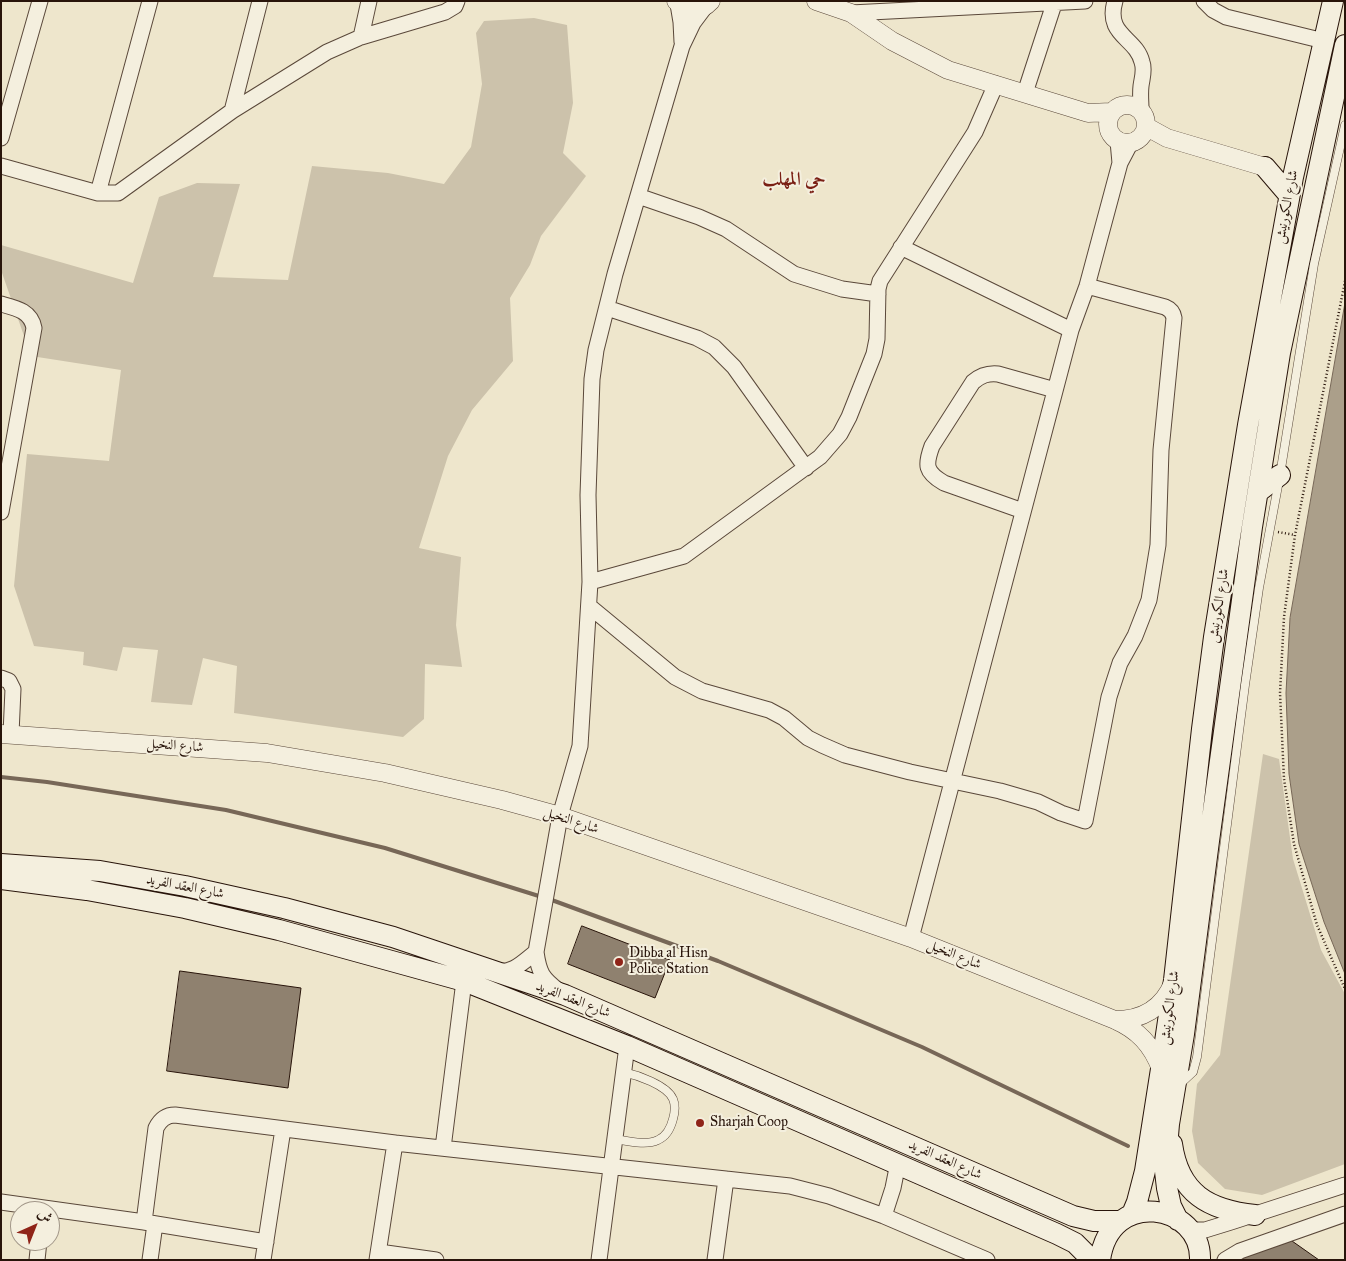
<!DOCTYPE html>
<html>
<head>
<meta charset="utf-8">
<style>
  body { margin:0 }
  #map { position:relative; width:1346px; height:1261px; overflow:hidden; background:#eee6cc; font-family:"IM FELL Great Primer",Amiri,serif }
  canvas { display:block }
  .frame { position:absolute; inset:0; border:2px solid #28140a; pointer-events:none }
  .north { position:absolute; left:10px; top:1201px; width:50px; height:50px; box-sizing:border-box; background:#f4efde; border:1px solid #a29789; border-radius:50%; rotate:44deg; font-size:14px; font-weight:700; line-height:20px; text-align:center; color:#28140a }
  .north::after { content:''; display:block; margin:auto; width:18px; height:22px; background:#8f2418; clip-path:polygon(50% 0,100% 100%,50% 72%,0 100%) }
</style>
</head>
<body>
<div id="map">
<canvas width="1346" height="1261"></canvas>
<div class="frame"></div>
<div class="north">ش</div>
</div>
<script>
const ctx = document.querySelector('canvas').getContext('2d');
ctx.lineJoin = 'round';
function fillPath(path, color) { ctx.fillStyle = color; ctx.fill(path, 'evenodd'); }
function strokePath(path, color, width, dash) { ctx.strokeStyle = color; ctx.lineWidth = width; ctx.lineCap = dash ? 'butt' : 'round'; ctx.setLineDash(dash || []); ctx.stroke(path); }
function drawText(font, color, halo, rows, align = 'center') {
  ctx.font = font + ' "IM FELL Great Primer",Amiri,serif'; ctx.lineWidth = 4; ctx.setLineDash([]); ctx.textBaseline = 'middle'; ctx.strokeStyle = halo; ctx.fillStyle = color; for (const [text, x, y, turn = 0] of rows) {
    ctx.save(); ctx.translate(x, y); ctx.rotate((+turn || 0) * Math.PI / 180); ctx.textAlign = isNaN(turn) ? turn : align; if (halo) ctx.strokeText(text, 0, 0); ctx.fillText(text, 0, 0); ctx.restore();
  }
}
fillPath(new Path2D(`
  M534 18 567 25 573 103 563 153 586 176 541 236 530 265 510 298 513 361 472 410 448 456 419 548 461 557 456 625 462 667 425 664 424 719 403 737 234 713 237 666 203 658 192 705 151 702 158 650 123 647 117 671 83 665 84 652 34 646 14 586 27 454 109 461 121 370 31 356 1 270V245L133 283 159 197 197 183 240 184 213 277 288 280 312 166 388 173 444 184 471 147 482 84 476 33 484 21Z
  M1263 754 1279 759 1293 859 1321 950 1345 994V1164L1262 1195 1225 1189 1198 1163 1192 1131 1197 1084 1220 1055Z`), '#ccc2ab');
const water = new Path2D(`
  M1345 303V974L1324 922 1299 844 1289 774 1286 693 1290 618Z`);
fillPath(water, '#ab9f8a');
strokePath(water, '#776757', 1);
strokePath(new Path2D(`
  M1 777 47 782 226 810 385 848 542 897
  M549 899 718 961 922 1047 1128 1146`), '#776757', 4);
const building = new Path2D(`
  M582 926 670 960 655 998 568 964Z
  M180 971 301 988 288 1088 167 1071Z
  M1292 1241 1319 1260H1236Z`);
fillPath(building, '#8f816f');
strokePath(building, '#28140a', 1);
const service = new Path2D(`
  M1180 1084 1193 1072 1197 1057 1245 685 1259 588 1280 475 1314 264 1345 125
  M615 1139C628 1141 646 1146 658 1140 667 1136 671 1127 673 1119 675 1112 676 1106 673 1099 667 1085 637 1075 623 1072`);
const minor = new Path2D(`
  M1115 1C1105 36 1136 37 1142 62 1145 70 1142 78 1141 86 1140 94 1141 102 1141 109
  M1204 1 1213 10 1226 17 1324 41
  M678 4 681 22 682 42
  M851 13 1085 1
  M361 37 369 1
  M1025 93 1054 4
  M232 111 260 1
  M1 138 40 1
  M1118 141 1120 163
  M1 166 98 193H118L232 111 327 52 361 37 445 12 455 6 457 1
  M98 193 150 1
  M638 196 699 217 726 229 794 274 842 289 878 294
  M901 247 1071 330
  M1 304C16 308 31 311 34 328L1 512
  M607 308 697 338 714 347 734 367 806 468
  M1023 511 944 483C925 472 925 465 932 446L973 382C981 375 988 373 998 374L1055 390
  M590 582 684 556 820 457 840 434 849 417 874 354 877 339 878 289 880 281 975 132 996 84
  M589 606 675 677 702 691 769 710 784 718 808 738 822 745 845 755 910 772 1000 791 1038 802 1061 813 1085 821 1109 697 1120 663 1135 636 1149 600 1158 545 1161 450 1174 318C1173 312 1170 309 1165 307L1087 286
  M1 678 9 681 13 689 11 734
  M911 938 1071 330 1087 286 1120 163 1130 144
  M497 971C513 974 524 961 536 952
  M559 991C542 978 539 973 536 952L560 816 580 746 590 582 588 495 592 379 596 350 615 274 682 46 693 23 705 7
  M443 1148 464 981
  M1 1202 144 1222 266 1242
  M884 1216 893 1188 898 1163
  M144 1222 156 1128C160 1120 166 1115 175 1115L395 1143 790 1186 829 1196 884 1216 987 1260
  M1189 1230H1205L1231 1222 1345 1185
  M379 1252 436 1260
  M37 1260 39 1241
  M150 1260 155 1224
  M263 1260 283 1129
  M377 1260 395 1143
  M599 1260 627 1046
  M715 1260 726 1179
  M1225 1260 1240 1251 1345 1214`);
const tertiary = new Path2D(`
  M676 1C686 13 701 12 711 1
  M816 1 851 13 892 41 948 70 1088 113 1111 112
  M1108 124a19 19 0 1 1 38 0a19 19 0 1 1-38 0Z
  M1147 127 1167 138 1265 167
  M1 734 267 753 385 773 502 800 560 816 911 938 1115 1020C1138 1030 1152 1045 1161 1069
  M1115 1020C1142 1020 1163 1008 1173 983`);
const secondary = new Path2D(`
  M1265 167 1289 195
  M1258 492 1280 475
  M1 864 100 871 185 886 284 908 393 937 565 995 1073 1216 1094 1221H1119
  M1 879 87 890 185 908 279 930 464 981 627 1046 1057 1234 1075 1243 1092 1260
  M1172 1144C1179 1194 1209 1210 1255 1215
  M1132 1214 1137 1202 1145 1171 1161 1069 1174 980 1202 729 1214 637 1248 425 1293 177 1333 1
  M1178 1220 1171 1206 1167 1188 1165 1171 1169 1124 1184 1034 1209 841 1252 527 1280 353 1345 45
  M1100 1260C1110 1187 1202 1204 1200 1260`);
strokePath(service, '#5a483a', 9);
strokePath(minor, '#5a483a', 17);
strokePath(tertiary, '#5a483a', 19);
strokePath(secondary, '#28140a', 22);
strokePath(new Path2D(`
  M1345 281 1295 535 1284 617 1280 693 1284 779 1294 844 1317 925 1345 989
  M1278 532 1295 535`), '#28140a', 2.5, [1, 2.5]);
strokePath(service, '#f4efde', 8);
strokePath(minor, '#f4efde', 15);
strokePath(tertiary, '#f4efde', 18);
strokePath(secondary, '#f4efde', 20);
for (const [x, y, r, color] of [
  [619,962,5,"#8f2418"],
  [700,1123,5,"#8f2418"]
]) { const dot = new Path2D(); dot.arc(x, y, r, 0, 2 * Math.PI); ctx.fillStyle = color; ctx.fill(dot); strokePath(dot, '#f4efde', 2); }
drawText('14px', '#28140a', '#f4efde', [
  ["شارع الكورنيش",1287,207,-79],
  ["شارع الكورنيش",1219,606,-81],
  ["شارع النخيل",175,746,4],
  ["شارع النخيل",571,821,18],
  ["شارع العقد الفريد",185,887,11],
  ["شارع النخيل",954,955,22],
  ["شارع العقد الفريد",573,1000,21],
  ["شارع الكورنيش",1170,1008,-82],
  ["شارع العقد الفريد",945,1160,24]
]);
drawText('14px', '#28140a', '#f4efde', [
  ["Dibba al Hisn",629,954],
  ["Police Station",629,970],
  ["Sharjah Coop",710,1123]
], 'left');
drawText('bold 19px', '#7a1f14', '#f4efde', [
  ["حي المهلب",794,180]
]);
</script>
</body>
</html>
